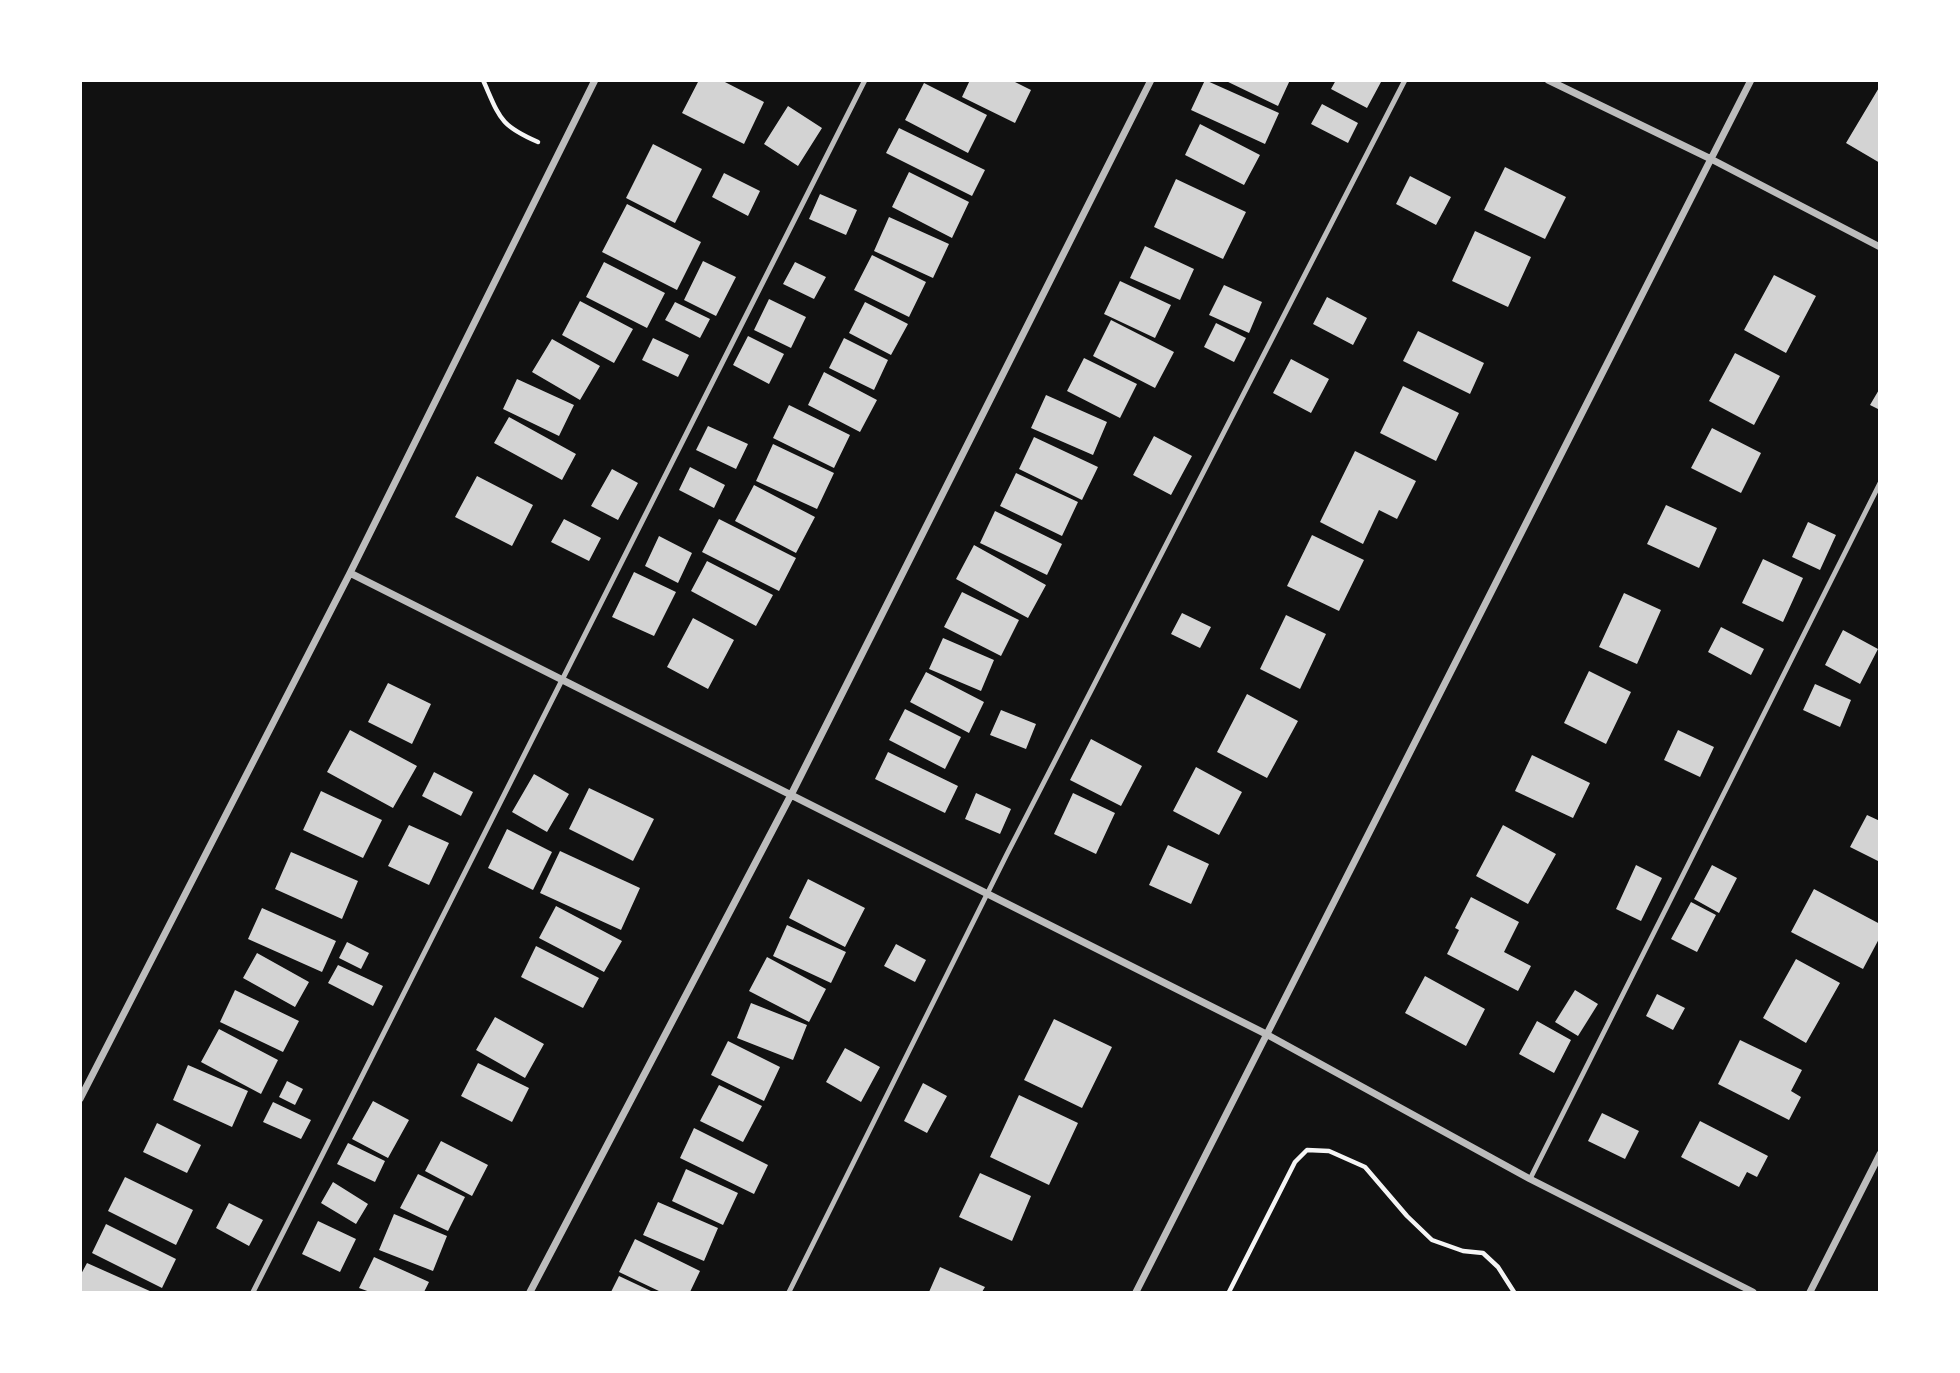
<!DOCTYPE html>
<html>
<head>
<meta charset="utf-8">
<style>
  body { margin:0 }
  #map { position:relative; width:1960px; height:1373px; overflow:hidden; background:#111; font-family:Quicksand,sans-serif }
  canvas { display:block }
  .frame { position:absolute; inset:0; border:82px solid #fff; pointer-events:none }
</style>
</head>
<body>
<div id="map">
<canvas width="1960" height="1373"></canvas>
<div class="frame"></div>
</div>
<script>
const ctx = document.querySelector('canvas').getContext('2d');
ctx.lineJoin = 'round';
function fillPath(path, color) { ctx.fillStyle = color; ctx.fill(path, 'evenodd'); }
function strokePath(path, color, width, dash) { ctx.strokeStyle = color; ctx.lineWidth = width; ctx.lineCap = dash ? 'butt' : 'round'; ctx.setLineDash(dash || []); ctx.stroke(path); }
fillPath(new Path2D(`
  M699 80H721L764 102 744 144 682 113Z
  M970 80H1011L1031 90 1015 123 962 97Z
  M1205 80 1279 113 1265 144 1191 110Z
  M1224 80H1290L1278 106Z
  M1336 80H1378L1381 82 1367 108 1331 89Z
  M924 83 987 115 968 153 905 120Z
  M1880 86V163L1846 143Z
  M1322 104 1358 123 1348 143 1311 124Z
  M788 106 822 128 798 166 764 144Z
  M1200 124 1260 155 1244 185 1185 155Z
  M899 128 985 170 972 196 886 153Z
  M653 144 702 169 675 223 626 198Z
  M1505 167 1566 197 1545 239 1484 210Z
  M909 172 969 202 952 238 892 207Z
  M724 173 760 191 748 216 712 197Z
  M1410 176 1451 197 1436 225 1396 204Z
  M1176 179 1246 212 1223 259 1154 227Z
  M820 194 857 210 846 235 809 219Z
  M627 204 701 242 677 290 602 252Z
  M889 217 949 244 933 278 874 251Z
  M1475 231 1531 257 1508 307 1452 281Z
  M1145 246 1194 269 1180 300 1130 278Z
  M872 255 926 282 909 317 854 290Z
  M703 261 736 277 716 316 684 300Z
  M604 262 665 293 647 328 586 297Z
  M795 262 826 277 814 299 783 284Z
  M1774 275 1816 296 1786 353 1744 330Z
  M1120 281 1171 305 1155 338 1104 314Z
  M1224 285 1262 302 1249 333 1209 315Z
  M1327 297 1367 318 1353 345 1313 324Z
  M769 299 806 317 791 348 754 330Z
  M580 301 633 329 614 363 562 335Z
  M675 302 710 319 700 338 665 320Z
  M865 302 908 324 891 355 849 333Z
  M1111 320 1174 352 1155 388 1093 356Z
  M1216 323 1246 338 1234 362 1204 347Z
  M1418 331 1484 363 1470 394 1403 361Z
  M748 336 784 354 769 384 733 365Z
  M653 338 689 355 678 377 642 360Z
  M844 338 888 360 874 390 829 368Z
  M552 339 600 366 580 400 532 372Z
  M1735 353 1780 376 1754 425 1709 401Z
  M1084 358 1137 384 1120 418 1067 391Z
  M1291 359 1329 379 1311 413 1273 393Z
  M824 372 877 400 860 432 808 405Z
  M517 379 574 405 559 436 503 409Z
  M1403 386 1459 413 1436 461 1380 433Z
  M1880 388V410L1870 405Z
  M1046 395 1107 422 1093 455 1031 428Z
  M789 405 850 435 834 468 773 438Z
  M509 417 576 454 562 480 494 443Z
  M708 426 748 444 736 469 696 450Z
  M1712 428 1761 453 1741 493 1691 468Z
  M1154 436 1192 456 1171 495 1133 475Z
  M1034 437 1098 467 1082 500 1019 469Z
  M773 444 834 473 817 509 756 481Z
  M1355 451 1416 481 1397 519 1379 510 1363 544 1320 522Z
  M690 467 725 485 714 508 679 490Z
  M612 469 638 483 618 520 591 506Z
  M1016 473 1078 502 1062 536 1000 506Z
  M477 476 533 505 512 546 455 517Z
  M754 485 815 517 796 553 735 521Z
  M1666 505 1717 528 1699 568 1647 544Z
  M995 511 1062 544 1047 575 980 543Z
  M564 519 601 538 589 561 551 542Z
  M719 519 796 558 779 591 702 552Z
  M1808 522 1836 535 1820 570 1792 557Z
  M1312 535 1364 560 1339 611 1287 586Z
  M659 536 692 553 678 583 645 566Z
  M974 545 1046 585 1028 618 956 579Z
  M1763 559 1803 578 1783 622 1742 603Z
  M707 561 773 595 756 626 691 591Z
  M634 572 676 592 654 636 612 617Z
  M962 592 1019 620 1001 656 944 627Z
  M1624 593 1661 610 1637 664 1599 647Z
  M1182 613 1211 627 1200 648 1171 634Z
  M1286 615 1326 634 1300 689 1260 669Z
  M693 618 734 640 708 689 667 667Z
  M1721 627 1764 649 1751 675 1708 652Z
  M1843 630 1878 649 1860 684 1825 665Z
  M943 638 994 660 981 691 929 669Z
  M1589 671 1631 692 1606 744 1564 723Z
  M926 672 984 702 969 733 910 702Z
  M388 683 431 704 412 744 368 722Z
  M1815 684 1851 700 1840 727 1803 710Z
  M1247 694 1298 721 1267 778 1217 752Z
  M905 709 961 737 945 769 889 740Z
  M1001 710 1036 724 1026 749 990 735Z
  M350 730 417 766 393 808 327 772Z
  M1678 730 1714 747 1700 777 1664 760Z
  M1091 739 1142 766 1121 806 1070 780Z
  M888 752 958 786 945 813 875 779Z
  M1532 755 1590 783 1573 818 1515 791Z
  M1196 767 1242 792 1219 835 1173 811Z
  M434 772 473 792 461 816 422 796Z
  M534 774 569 794 547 832 512 812Z
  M589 788 654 819 633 861 569 829Z
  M321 791 382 820 363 858 303 830Z
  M976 793 1011 809 1000 834 965 819Z
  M1073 793 1115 813 1096 854 1054 834Z
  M1867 815 1880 821V862L1850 847Z
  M409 825 449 843 429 885 388 866Z
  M1503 825 1556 854 1528 904 1476 876Z
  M507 829 552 852 533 890 488 868Z
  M1168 845 1209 864 1191 904 1149 885Z
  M560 851 640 888 621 930 540 893Z
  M291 852 358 881 342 919 275 889Z
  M1636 865 1662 878 1641 921 1616 909Z
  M1712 865 1737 878 1719 913 1694 899Z
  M808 879 865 908 845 947 789 918Z
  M1814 889 1880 924V937L1863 969 1791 932Z
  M1471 897 1519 922 1504 952 1531 966 1518 991 1447 954 1459 930 1455 928Z
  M1691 902 1716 915 1697 952 1671 939Z
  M556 906 622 941 604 972 539 938Z
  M262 908 336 941 322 972 248 939Z
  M787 925 846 952 831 983 773 956Z
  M347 942 369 953 361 969 339 958Z
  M896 944 926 960 915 982 884 966Z
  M536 946 599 978 583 1008 521 977Z
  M257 953 309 982 295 1007 243 978Z
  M767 957 826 989 809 1022 749 991Z
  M1796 959 1840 983 1806 1043 1763 1018Z
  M338 965 383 986 373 1006 328 983Z
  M1425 976 1485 1009 1466 1046 1405 1013Z
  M235 990 299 1021 283 1052 220 1022Z
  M1575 990 1598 1004 1578 1036 1555 1022Z
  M1657 994 1685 1008 1673 1030 1646 1016Z
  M751 1003 807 1025 793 1060 737 1038Z
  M495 1017 544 1044 525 1078 476 1050Z
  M1054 1019 1112 1047 1082 1108 1024 1080Z
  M1537 1021 1571 1040 1554 1073 1519 1054Z
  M219 1029 278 1060 261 1094 201 1062Z
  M1740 1040 1802 1070 1791 1091 1801 1097 1789 1120 1718 1084Z
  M728 1041 780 1067 764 1101 711 1075Z
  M845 1048 880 1067 861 1102 826 1082Z
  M478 1063 529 1088 512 1122 461 1096Z
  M188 1065 248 1091 232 1127 173 1100Z
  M287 1081 303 1089 295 1105 279 1097Z
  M923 1083 947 1096 927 1133 904 1121Z
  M719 1085 762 1106 743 1142 700 1121Z
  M1019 1095 1078 1123 1049 1185 990 1157Z
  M373 1101 409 1120 388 1158 352 1139Z
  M273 1102 311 1120 301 1139 263 1122Z
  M1602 1113 1639 1131 1625 1159 1588 1141Z
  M1700 1121 1768 1156 1757 1177 1747 1172 1739 1187 1681 1157Z
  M157 1123 201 1145 187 1173 143 1152Z
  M694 1128 768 1165 754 1194 680 1158Z
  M441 1141 488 1165 472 1196 425 1171Z
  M348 1143 385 1161 375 1182 337 1164Z
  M686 1169 738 1193 723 1225 672 1201Z
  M980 1173 1031 1196 1012 1241 959 1217Z
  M418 1174 465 1197 448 1231 400 1208Z
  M125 1177 193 1210 176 1245 108 1211Z
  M333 1182 368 1204 356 1224 321 1203Z
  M658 1202 718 1228 704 1261 643 1235Z
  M229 1203 263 1220 249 1246 216 1228Z
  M394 1214 447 1236 433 1271 379 1250Z
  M318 1221 356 1239 340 1272 302 1254Z
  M106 1224 176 1259 162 1288 92 1253Z
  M635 1239 700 1271 690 1292H661L619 1272Z
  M374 1257 429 1282 424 1292H370L359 1288Z
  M87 1263 152 1292H80V1276Z
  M940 1267 985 1287 982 1292H929Z
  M619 1276 653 1292H611Z`), '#d3d3d3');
strokePath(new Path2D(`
  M483 80C500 118 499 125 538 142
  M1229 1292 1295 1162 1307 1150 1329 1151 1365 1167 1407 1216 1432 1240 1463 1251 1483 1253 1498 1267 1514 1292`), '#f5f5f5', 4.5);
strokePath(new Path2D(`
  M1530 1179 1880 483
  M253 1292 865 80
  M789 1292 1007 854 1405 80`), '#bcbcbc', 5);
strokePath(new Path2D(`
  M1548 80 1711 159 1880 247
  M350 573 1266 1034 1530 1179 1753 1292
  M80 1099 350 573 595 80
  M530 1292 791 795 1151 80
  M1136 1292 1751 80
  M1810 1292 1880 1154`), '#bcbcbc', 7);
</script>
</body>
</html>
